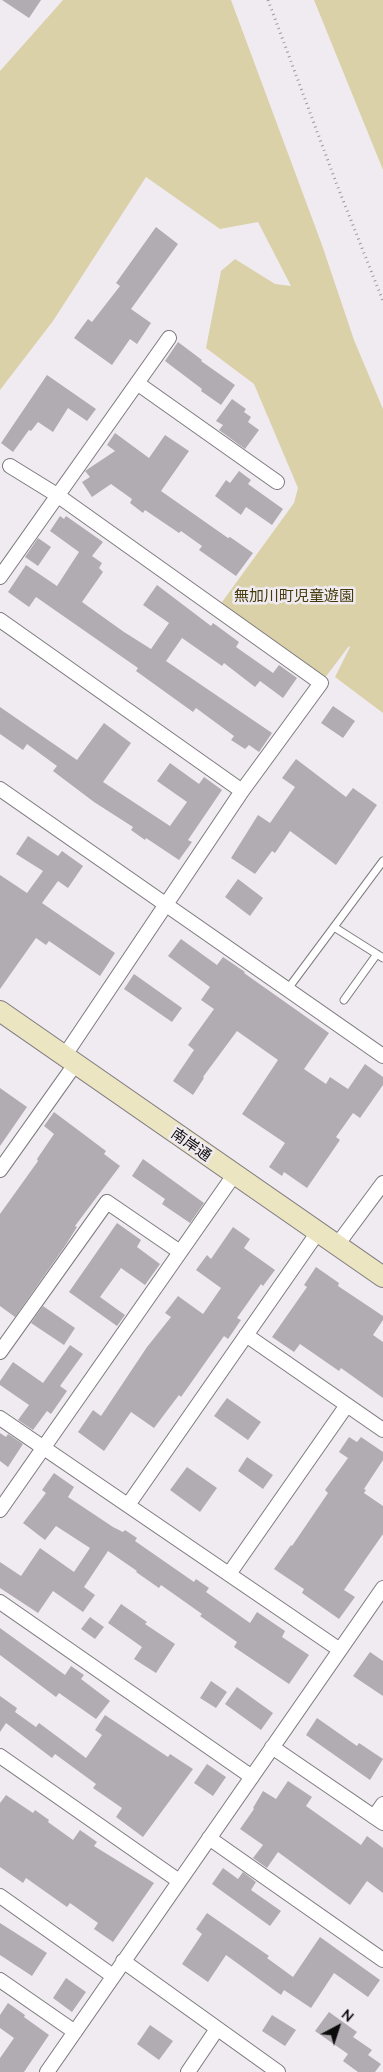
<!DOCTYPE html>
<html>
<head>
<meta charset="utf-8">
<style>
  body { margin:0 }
  #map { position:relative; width:383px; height:2072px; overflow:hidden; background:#f0ebf1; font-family:Mulish,sans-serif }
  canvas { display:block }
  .north { position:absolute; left:313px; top:2002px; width:50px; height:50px; -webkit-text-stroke:4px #f0ebf1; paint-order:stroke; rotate:40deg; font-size:14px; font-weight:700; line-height:20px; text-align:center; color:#0d0c0d }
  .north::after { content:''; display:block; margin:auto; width:18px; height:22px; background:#0d0c0d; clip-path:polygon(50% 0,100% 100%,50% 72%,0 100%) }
</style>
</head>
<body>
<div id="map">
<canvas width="383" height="2072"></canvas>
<div class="north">N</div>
</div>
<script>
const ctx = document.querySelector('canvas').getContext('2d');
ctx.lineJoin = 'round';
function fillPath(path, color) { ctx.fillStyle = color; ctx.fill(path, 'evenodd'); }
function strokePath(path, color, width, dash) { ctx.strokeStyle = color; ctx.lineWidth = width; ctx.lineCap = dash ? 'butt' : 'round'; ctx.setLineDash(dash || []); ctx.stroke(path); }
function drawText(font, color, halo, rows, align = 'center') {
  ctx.font = font + ' Mulish,"Noto Sans JP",sans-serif'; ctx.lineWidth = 5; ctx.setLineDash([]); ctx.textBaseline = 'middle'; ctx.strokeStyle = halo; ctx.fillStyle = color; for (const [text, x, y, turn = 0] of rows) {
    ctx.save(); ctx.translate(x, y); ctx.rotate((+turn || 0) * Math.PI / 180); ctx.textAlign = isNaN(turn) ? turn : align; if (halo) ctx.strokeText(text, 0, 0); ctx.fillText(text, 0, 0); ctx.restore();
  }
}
fillPath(new Path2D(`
  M63 0H231L322 245 354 340 383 409V713L335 677 350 647 349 646 321 683 217 609 294 503 298 488 254 384 206 348 221 271 235 259 275 284 291 286 258 222 220 229 146 177 53 321 0 390V71Z
  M314 0H383V170Z`), '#dad1a9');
fillPath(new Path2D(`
  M2 0H41L29 18Z
  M156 227 178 244 131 309 151 323 137 344 130 339 112 365 74 338 88 319 92 322 120 286 116 283Z
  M178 342 202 360 201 361 235 385 221 405 201 391 202 389 165 361Z
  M47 375 96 409 87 421 68 408 53 432 38 422 31 431 29 430 13 452 1 443Z
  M232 399 246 409 244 412 251 417 248 422 259 430 245 449 219 430 223 425 216 421Z
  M115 433 149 458 165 435 189 451 161 491 228 538 230 537 253 553 236 576 199 550 202 546 181 531 179 533 145 510 143 513 130 503 132 499 111 484 92 497 82 482 90 477 85 471 115 451 107 445Z
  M239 471 251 480 248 484 283 509 272 525 246 507 241 515 215 496 226 480 230 483Z
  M60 516 64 519 66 516 103 542 92 556 102 563 99 568 103 572 82 602 124 632 151 649 169 623 143 605 157 585 211 626 213 623 239 642 236 647 273 673 279 665 297 678 283 698 260 681 255 687 224 663 222 666 182 638 166 661 272 733 259 752 249 745 245 749 231 740 234 736 196 708 193 712 136 671 138 668 36 597 29 607 8 592 26 565 57 586 79 552 50 531Z
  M38 538 51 547 38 566 25 557Z
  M333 706 355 721 343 738 321 723Z
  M0 707 77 760 104 723 131 743 103 782 170 826 187 802 157 781 170 763 199 784 204 777 222 790 188 840 192 842 179 860 146 838 145 840 131 830 133 827 94 802 53 771 57 766 27 744 23 750 0 734Z
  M296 759 346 797 353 788 377 805 336 865 290 831 275 853 272 851 255 874 231 858 258 815 270 823 295 787 282 778Z
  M28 836 58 856 62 851 83 866 68 888 58 881 42 903 115 953 100 976 49 941 46 945 36 938 0 989V875L27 893 43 871 16 854Z
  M238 879 263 898 250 916 225 897Z
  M181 939 217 965 223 957 245 972 244 973 329 1033 304 1069 326 1084 330 1077 348 1089 365 1064 383 1077V1085L360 1118 353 1113 336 1137 340 1140 307 1188 284 1172 282 1176 269 1167 285 1143 242 1114 278 1060 237 1031 203 1077 204 1078 193 1095 173 1081 194 1050 188 1045 214 1009 201 1000 210 987 168 956Z
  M134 974 182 1008 172 1022 124 989Z
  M0 1088 27 1107 0 1146Z
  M54 1112 106 1151 104 1154 120 1166 75 1226 77 1227 65 1246 15 1317 0 1306V1214L38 1161 37 1159 54 1134 44 1126Z
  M143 1159 204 1203 190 1223 162 1204 165 1199 132 1176Z
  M117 1223 141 1240 137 1247 160 1264 145 1285 121 1268 100 1297 125 1315 117 1326 69 1292Z
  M233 1227 250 1239 244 1248 275 1270 263 1286 261 1284 237 1318 241 1320 228 1339 224 1336 181 1397 179 1395 154 1428 131 1412 104 1451 78 1432 93 1410 101 1416 147 1347 171 1317 165 1313 178 1296 203 1314 221 1288 196 1270 207 1255 211 1259Z
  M316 1267 339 1283 338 1286 383 1316V1320L373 1335 383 1342V1398L341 1368 339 1371 300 1344 294 1352 272 1337 307 1287 304 1285Z
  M43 1306 75 1328 64 1345 31 1323Z
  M70 1345 83 1354 60 1386 67 1391 51 1414 47 1411 33 1430 18 1420 29 1405 0 1385V1381L13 1362 43 1383Z
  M227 1398 261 1422 248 1440 214 1416Z
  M0 1433 6 1437 8 1434 23 1444 8 1467 0 1461Z
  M349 1437 357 1442 361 1437 383 1452V1460L364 1489 366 1490 364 1493 383 1506V1534L344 1590 355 1597 339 1619 302 1593 304 1589 274 1569 291 1545 292 1546 328 1493 325 1490 348 1458 339 1452Z
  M247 1457 273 1475 263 1489 238 1471Z
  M187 1467 217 1488 200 1512 170 1490Z
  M54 1473 74 1487 68 1497 113 1527 123 1532 125 1530 137 1538 135 1541 194 1582 196 1579 209 1588 206 1592 250 1623 257 1612 285 1631 282 1637 309 1655 289 1684 234 1647 237 1642 200 1616 202 1614 161 1585 159 1588 136 1572 137 1571 108 1551 84 1587 95 1595 83 1612 53 1591 38 1613 0 1588V1562L21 1576 40 1548 74 1572 90 1548 56 1526 45 1540 23 1523 46 1493 42 1490Z
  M121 1604 147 1622 145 1624 175 1644 156 1673 134 1659 142 1647 108 1623Z
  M90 1617 104 1627 95 1639 81 1629Z
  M0 1628 65 1675 71 1666 84 1675 81 1679 110 1701 96 1719 59 1693 56 1697 0 1655Z
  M370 1652 383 1661V1696L353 1676Z
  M211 1681 227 1692 216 1708 200 1698Z
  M237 1687 273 1713 261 1730 225 1704Z
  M0 1696 17 1708 15 1712 36 1727 39 1723 86 1758 102 1735 95 1730 105 1715 168 1757 170 1754 193 1769 143 1837 116 1817 122 1808 93 1788 96 1784 55 1754 52 1758 6 1723 0 1732Z
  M317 1718 357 1746 359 1743 383 1759 370 1780 306 1735Z
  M207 1764 226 1777 213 1796 194 1783Z
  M288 1781 312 1797 306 1806 361 1845 367 1836 383 1848V1893L367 1881 350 1905 278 1852 267 1868 253 1858 263 1845 240 1829 254 1809 253 1808 263 1791 276 1799Z
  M6 1795 33 1813 35 1810 49 1820 48 1822 73 1840 80 1830 97 1842 94 1846 154 1883 113 1942 94 1929 98 1923 70 1903 67 1907 26 1878 23 1883 0 1867V1803Z
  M223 1868 238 1879 243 1872 256 1882 251 1890 281 1911 270 1926 212 1884Z
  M207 1913 269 1956 267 1958 293 1977 320 1937 380 1980 368 1997 334 1973 311 2008 284 1990 281 1995 226 1955 208 1982 182 1964 202 1934 196 1929Z
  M0 1923 47 1953 32 1976 0 1955Z
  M66 1978 86 1992 72 2012 53 1998Z
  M8 2003 25 2015 24 2017 49 2035 24 2072H0V2058L14 2038 0 2028V2015Z
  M329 2012 357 2032 353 2037 372 2050 368 2055 381 2064 375 2072H358L343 2061 348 2054 315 2031Z
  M272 2015 296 2030 285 2046 262 2031Z
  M150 2025 173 2041 159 2060 137 2044Z`), '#b1acb1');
const service = new Path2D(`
  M334 927 383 958
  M287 990 383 861
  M344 1000 377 954`);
const minor = new Path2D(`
  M137 383 277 482
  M10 466 57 495 321 683 242 791 65 1055
  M0 577 169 338
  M0 620 242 791
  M0 789 383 1056
  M0 1170 76 1063
  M337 1245 383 1183
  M246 1335 383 1430
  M0 1352 107 1202 180 1252
  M0 1418 340 1650
  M128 1505 318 1232
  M0 1510 234 1175
  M229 1574 347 1405
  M0 1602 252 1777
  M272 1747 383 1823
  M0 1756 179 1881
  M374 1817 383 1804
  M209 1838 383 1960
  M0 1896 113 1976
  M123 1961 278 2072
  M0 1980 75 2032
  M47 2072 383 1588
  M188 2072 217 2029`);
const secondary = new Path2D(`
  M0 1011 383 1277`);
strokePath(service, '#7e7a7f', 9);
strokePath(minor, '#7e7a7f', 16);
strokePath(secondary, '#7e7a7f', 22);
strokePath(new Path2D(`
  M268 0 337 185 383 301`), '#9d9a9e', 3, [1, 4]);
strokePath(service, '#fff', 7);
strokePath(minor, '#fff', 14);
strokePath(secondary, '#ece5c1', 20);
drawText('15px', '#453b0a', '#f0ebf1', [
  ["無加川町児童遊園",294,596]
]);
drawText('15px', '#0d0c0d', '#f0ebf1', [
  ["南岸通",191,1145,35]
]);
</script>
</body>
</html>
